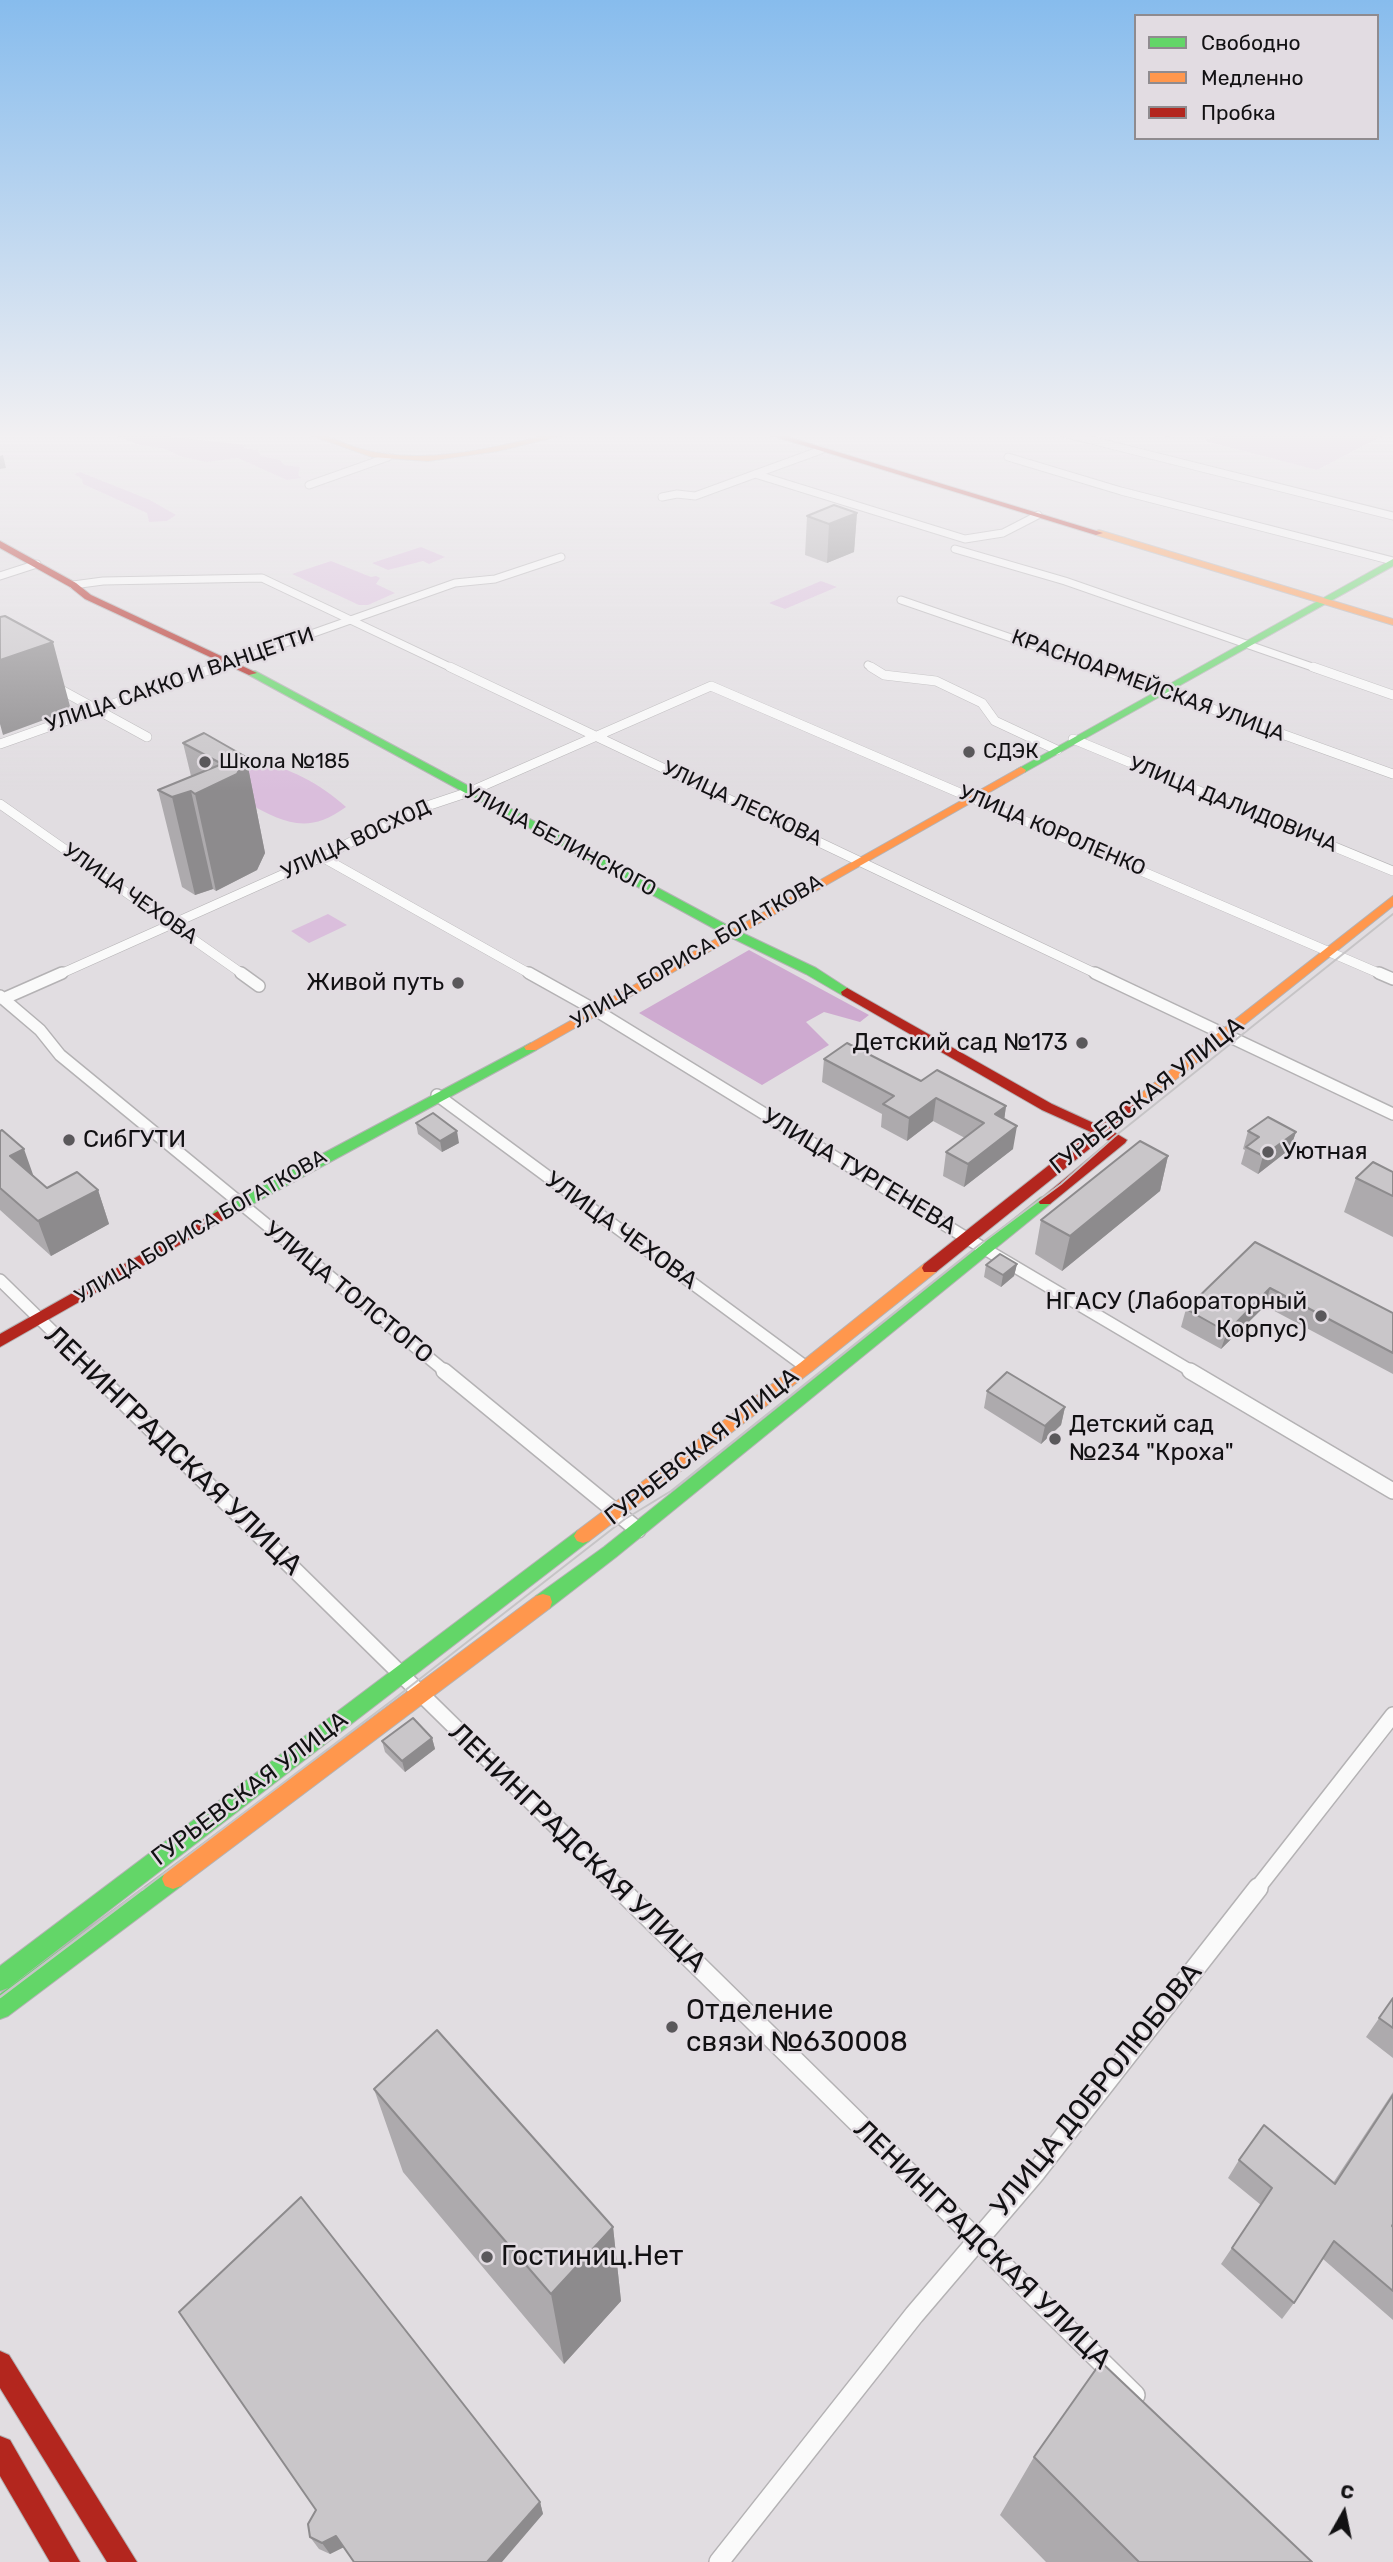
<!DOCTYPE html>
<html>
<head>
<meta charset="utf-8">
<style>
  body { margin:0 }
  #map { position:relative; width:1393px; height:2562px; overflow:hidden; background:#e1dde1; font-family:Rubik,sans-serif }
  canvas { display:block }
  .legend { position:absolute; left:1134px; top:14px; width:245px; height:126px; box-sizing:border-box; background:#e2dce2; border:2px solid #8f8b8f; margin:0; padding:9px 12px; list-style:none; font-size:21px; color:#121113 }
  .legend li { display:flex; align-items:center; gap:14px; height:35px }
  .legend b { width:35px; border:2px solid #8f8b8f }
  .north { position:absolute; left:1309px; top:2478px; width:70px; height:70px; -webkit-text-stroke:5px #e2dce2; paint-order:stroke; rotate:9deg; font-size:19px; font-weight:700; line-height:28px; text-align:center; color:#121113 }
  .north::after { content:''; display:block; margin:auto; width:24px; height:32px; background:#121113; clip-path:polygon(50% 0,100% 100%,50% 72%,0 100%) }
</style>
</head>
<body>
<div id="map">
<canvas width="1393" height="2562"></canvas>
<ul class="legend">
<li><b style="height:9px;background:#63d668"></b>Свободно</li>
<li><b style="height:9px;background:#ff974d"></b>Медленно</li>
<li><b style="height:9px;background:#b3261e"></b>Пробка</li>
</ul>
<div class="north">С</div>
</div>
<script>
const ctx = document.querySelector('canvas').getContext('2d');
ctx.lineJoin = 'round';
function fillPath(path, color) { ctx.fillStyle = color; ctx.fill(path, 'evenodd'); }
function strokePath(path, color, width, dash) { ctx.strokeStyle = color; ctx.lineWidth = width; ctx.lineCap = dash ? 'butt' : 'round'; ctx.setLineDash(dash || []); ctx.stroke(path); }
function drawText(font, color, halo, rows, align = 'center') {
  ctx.font = font + ' Rubik,sans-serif'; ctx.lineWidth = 5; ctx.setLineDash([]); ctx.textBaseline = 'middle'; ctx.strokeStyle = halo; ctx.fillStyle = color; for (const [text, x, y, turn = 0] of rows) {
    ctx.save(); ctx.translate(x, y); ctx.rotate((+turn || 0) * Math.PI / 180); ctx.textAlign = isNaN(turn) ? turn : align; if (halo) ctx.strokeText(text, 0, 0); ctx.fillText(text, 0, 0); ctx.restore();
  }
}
fillPath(new Path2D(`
  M110 433C157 433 200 441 246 445L244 448 258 450 261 456 280 460 284 465 300 467 298 475 301 478 287 480 238 458 207 462 182 457 165 449 140 445Z
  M1223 433H1388L1317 470 1205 441Z
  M80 472 150 500 176 515 167 521 149 522 147 513 83 484 82 479 74 474Z
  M421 547 445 557 429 564 423 561 388 570 372 563Z
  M331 561 371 577 376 576 380 578 376 584 395 593 368 605H359L292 574Z
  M821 581 837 587 785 609 769 603Z
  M254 760C288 767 321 784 346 807 306 836 284 822 245 802L231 764Z
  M328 914 347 925 309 943 291 931Z`), '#dabedc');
fillPath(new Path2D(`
  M749 950 869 1015 860 1022 824 1012 806 1022 829 1045 762 1085 639 1013Z`), '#ceaad0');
const streetFar4 = new Path2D(`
  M1063 433 1393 516
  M1008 457 1121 491 1393 561
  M755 474 965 539 1003 533 1038 515
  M309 485 388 457
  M662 497 677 494 695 496 821 450
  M955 549 1065 581 1318 669
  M0 576 37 564
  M73 585 103 581 262 578 454 669
  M901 600 1101 669
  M868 665 874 669
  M212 669 455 583 495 579 561 557`);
const streetFar3 = new Path2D(`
  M450 667 1099 975
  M871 667 884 675 936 681 982 703 995 721 1057 750
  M1096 667 1393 774
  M1313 667 1393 695
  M52 685 147 737
  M1073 739 1393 871
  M0 744 217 667
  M0 804 244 975
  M322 857 532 975
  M58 975 322 857 409 812 469 792 711 686 1383 975`);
const streetFar2 = new Path2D(`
  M241 973 259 986
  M529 973 597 1011 968 1239 1193 1372
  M1095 973 1393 1114
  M1379 973 1393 979
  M0 996 40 1030 60 1055 446 1372
  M3 999 62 973
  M437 1095 806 1367
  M0 1280 94 1372`);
const streetFar1 = new Path2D(`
  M92 1371 621 1890
  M444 1371 638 1530
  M1190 1371 1393 1491
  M1256 1890 1393 1715`);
const street = new Path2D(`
  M619 1888 1135 2395
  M719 2562 914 2315 1036 2172 1258 1888`);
const fast = new Path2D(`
  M1393 559V566L1025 772 1016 770Z
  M249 671H255L734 929 816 968 853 992 847 996 842 995 806 974 726 935 249 675Z
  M531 1043 536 1044 538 1047 536 1050 225 1219H215L212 1215 215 1211Z
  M1045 1196 1052 1201 1050 1204 616 1557 550 1608 543 1610 536 1608 534 1602 536 1596 604 1547 1040 1198Z
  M583 1529 589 1531 592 1536 589 1541 8 1988 0 1991V1966L577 1531Z
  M173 1869 181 1872 184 1879 181 1886 8 2016 0 2019V1994L165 1872Z`);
const slow = new Path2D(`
  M305 433H316C337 440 357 450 379 453 439 463 499 446 557 433H571L498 451 428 461 372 457Z
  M1099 530 1393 619V625L1096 535V531Z
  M1021 767 1026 770 1025 772 536 1050H526L524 1047Z
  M1393 896V906L1145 1104H1135L1133 1101 1135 1098Z
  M930 1263 936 1264 938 1268 936 1272 812 1371 589 1541 583 1543 577 1541 574 1536 577 1531 800 1363 924 1264Z
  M543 1594 550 1596 552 1602 550 1608 181 1886 173 1889 165 1886 162 1879 165 1872 536 1596Z`);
const jam = new Path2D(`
  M763 433H775L1103 533 1096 535Z
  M0 541 76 583 91 595 257 673 249 675 85 599 70 587 0 548Z
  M847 988 1052 1104 1100 1126 1135 1098 1140 1097 1147 1101 1112 1131 1127 1140 1125 1143 1050 1204H1040L1038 1201 1110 1141 1103 1138 936 1272H924L922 1268 924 1264 1091 1132 1042 1110 842 995 841 992Z
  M220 1210 225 1211 228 1215 225 1219 0 1347V1334Z
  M0 2351 9 2355 137 2562H107L0 2388Z
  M0 2436 10 2440 80 2562H50L0 2476Z`);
strokePath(streetFar4, '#b4b2b4', 9);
strokePath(streetFar3, '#b4b2b4', 10);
strokePath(streetFar2, '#b4b2b4', 14);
strokePath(streetFar1, '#b4b2b4', 18);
strokePath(street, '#b4b2b4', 22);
strokePath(fast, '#b4b2b4', 2);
strokePath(slow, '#b4b2b4', 2);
strokePath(jam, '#b4b2b4', 2);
strokePath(streetFar4, '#fafafa', 7);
strokePath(streetFar3, '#fafafa', 9);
strokePath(streetFar2, '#fafafa', 11);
strokePath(streetFar1, '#fafafa', 15);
strokePath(street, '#fafafa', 19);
fillPath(fast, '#63d668');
fillPath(slow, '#ff974d');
fillPath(jam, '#b3261e');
strokePath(new Path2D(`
  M142 1890 394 1699 625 1519 671 1491 979 1245 1061 1184 1114 1137 1393 914`), '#c6c4c6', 2);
strokePath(new Path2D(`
  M0 1997 144 1888`), '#c6c4c6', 2.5);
fillPath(new Path2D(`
  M1155 433H1178L1168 437Z
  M857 513 854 552 827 563 805 555 807 516Z
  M183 743 246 757 265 853 257 870 216 891 213 889 195 895 182 887 158 790 191 776Z
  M824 1059 921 1081 1006 1106 1004 1119 1013 1149 964 1187 943 1176 946 1152 965 1138 933 1121 907 1141 881 1127 882 1114 822 1082Z
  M416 1123 459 1143 442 1152 418 1134Z
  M0 1131 34 1176 47 1188 98 1190 109 1224 51 1256 0 1210Z
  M1248 1131 1296 1132 1290 1149 1258 1174 1241 1164 1245 1150 1243 1149Z
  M1168 1156 1160 1191 1062 1271 1035 1254 1041 1220Z
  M1393 1172V1237L1344 1212 1356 1178Z
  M1255 1242 1393 1313V1374L1265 1306 1221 1349 1181 1327 1186 1309Z
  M1017 1264 1014 1276 1001 1287 984 1277 986 1265Z
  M987 1391 1065 1407 1061 1425 1041 1444 984 1408Z
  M432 1738 435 1749 405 1772 385 1752 382 1741Z
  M1393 1998V2058L1366 2037Z
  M374 2089 613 2227 621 2301 564 2364 403 2172Z
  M1393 2092V2224L1392 2226 1393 2227V2320L1323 2259 1294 2303 1282 2319 1221 2264 1261 2205 1228 2178 1239 2160 1333 2183Z
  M1034 2457 1312 2562H1046L1000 2515Z
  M540 2502 543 2514 344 2547 330 2554 319 2549 310 2537Z`), '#adaaad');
fillPath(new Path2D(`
  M1169 433H1178L1168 437Z
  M3 455 6 468 0 469V456Z
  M857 513 854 552 827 563 829 524Z
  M53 642 71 710 3 735 0 724V660Z
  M246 757 265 853 257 870 216 891 195 794Z
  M191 791 213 889 195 895 172 797Z
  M936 1098 933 1121 907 1141 909 1118Z
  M1006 1106 1003 1129 995 1114Z
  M1017 1126 1013 1149 964 1187 968 1164Z
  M457 1131 459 1143 442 1152 440 1141Z
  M1296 1132 1290 1149 1258 1174 1263 1156Z
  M24 1149 36 1183 10 1156Z
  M1168 1156 1160 1191 1062 1271 1070 1236Z
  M98 1190 109 1224 51 1256 38 1221Z
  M1017 1264 1014 1276 1001 1287 1003 1275Z
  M1270 1288 1265 1306 1221 1349 1227 1332Z
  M1065 1407 1061 1425 1041 1444 1045 1426Z
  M432 1738 435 1749 405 1772 402 1761Z
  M613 2227 621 2301 564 2364 551 2294Z
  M540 2502 543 2514 502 2562H487Z
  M336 2536 344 2547 330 2554 322 2543Z`), '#8d8b8d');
const building = new Path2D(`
  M834 505 857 513 829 524 807 516Z
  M5 616 53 642 0 660V617Z
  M204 733 246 757 237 774 195 794 191 791 172 797 158 790 222 764 183 743Z
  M847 1043 921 1081 937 1070 1006 1106 995 1114 1017 1126 968 1164 946 1152 984 1123 936 1098 909 1118 883 1104 894 1096 824 1059Z
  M433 1113 457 1131 440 1141 416 1123Z
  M1268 1117 1296 1132 1263 1156 1246 1147 1259 1137 1248 1131Z
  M2 1130 24 1149 10 1156 47 1188 77 1172 98 1190 38 1221 0 1188V1131Z
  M1140 1141 1168 1156 1070 1236 1041 1220Z
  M1373 1162 1393 1172V1196L1356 1178Z
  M1255 1242 1393 1313V1353L1270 1288 1227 1332 1186 1309Z
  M1000 1254 1017 1264 1003 1275 986 1265Z
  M1007 1372 1065 1407 1045 1426 987 1391Z
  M413 1718 432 1738 402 1761 382 1741Z
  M1393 1998V2028L1379 2018Z
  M437 2030 613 2227 551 2294 374 2089Z
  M1393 2095V2224L1392 2226 1393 2227V2291L1334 2241 1294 2303 1232 2248 1272 2188 1239 2160 1264 2125 1335 2184Z
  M301 2197 540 2502 487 2562H354L336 2536 322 2543 310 2537 308 2524 316 2510 179 2312Z
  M1101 2362 1312 2562H1139L1034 2457Z`);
fillPath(building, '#c9c6c9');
strokePath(building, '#8d8b8d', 2);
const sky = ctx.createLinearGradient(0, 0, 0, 792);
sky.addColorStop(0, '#87bced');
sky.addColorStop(0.55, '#f2f0f2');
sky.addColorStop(1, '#f2f0f200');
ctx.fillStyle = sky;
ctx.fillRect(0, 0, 1393, 792);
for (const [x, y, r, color] of [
  [969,752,7,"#5a585b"],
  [205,762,7,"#5a585b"],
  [458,983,7,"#5a585b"],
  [1082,1043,7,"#5a585b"],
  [69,1140,7,"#5a585b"],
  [1268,1152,7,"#5a585b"],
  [1321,1316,7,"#5a585b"],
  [1055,1439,7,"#5a585b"],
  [672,2027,7,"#5a585b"],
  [487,2257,7,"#5a585b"]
]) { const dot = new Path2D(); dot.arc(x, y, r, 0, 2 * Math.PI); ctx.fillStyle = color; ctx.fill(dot); strokePath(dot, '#e2dce2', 2.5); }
drawText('21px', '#121113', '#e2dce2', [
  ["УЛИЦА САККО И ВАНЦЕТТИ",180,680,-19],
  ["КРАСНОАРМЕЙСКАЯ УЛИЦА",1148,686,20],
  ["УЛИЦА ЛЕСКОВА",742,804,25],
  ["УЛИЦА ДАЛИДОВИЧА",1233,805,22],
  ["УЛИЦА КОРОЛЕНКО",1052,831,23],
  ["УЛИЦА ВОСХОД",356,840,-25],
  ["УЛИЦА БЕЛИНСКОГО",560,841,28],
  ["УЛИЦА ЧЕХОВА",130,894,35],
  ["УЛИЦА БОРИСА БОГАТКОВА",697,952,-30],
  ["УЛИЦА БОРИСА БОГАТКОВА",201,1227,-30]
]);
drawText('21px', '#121113', '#e2dce2', [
  ["СДЭК",983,752],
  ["Школа №185",219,762]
], 'left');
drawText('24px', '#121113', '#e2dce2', [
  ["Живой путь",444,983],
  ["Детский сад №173",1068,1043],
  ["СибГУТИ",83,1140,"left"],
  ["Уютная",1282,1152,"left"],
  ["НГАСУ (Лабораторный",1307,1302],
  ["Корпус)",1307,1330],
  ["Детский сад",1069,1425,"left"],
  ["№234 \"Кроха\"",1069,1453,"left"]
], 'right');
drawText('24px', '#121113', '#e2dce2', [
  ["ГУРЬЕВСКАЯ УЛИЦА",1147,1096,-38],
  ["УЛИЦА ТУРГЕНЕВА",859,1172,31],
  ["УЛИЦА ЧЕХОВА",621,1231,36],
  ["УЛИЦА ТОЛСТОГО",348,1293,39],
  ["ГУРЬЕВСКАЯ УЛИЦА",702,1447,-38],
  ["ГУРЬЕВСКАЯ УЛИЦА",250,1789,-37]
]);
drawText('28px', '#121113', '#e2dce2', [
  ["ЛЕНИНГРАДСКАЯ УЛИЦА",173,1451,44],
  ["ЛЕНИНГРАДСКАЯ УЛИЦА",577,1848,44],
  ["УЛИЦА ДОБРОЛЮБОВА",1097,2090,-51],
  ["ЛЕНИНГРАДСКАЯ УЛИЦА",982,2245,44]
]);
drawText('28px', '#121113', '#e2dce2', [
  ["Отделение",686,2011],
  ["связи №630008",686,2043],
  ["Гостиниц.Нет",501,2257]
], 'left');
</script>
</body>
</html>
